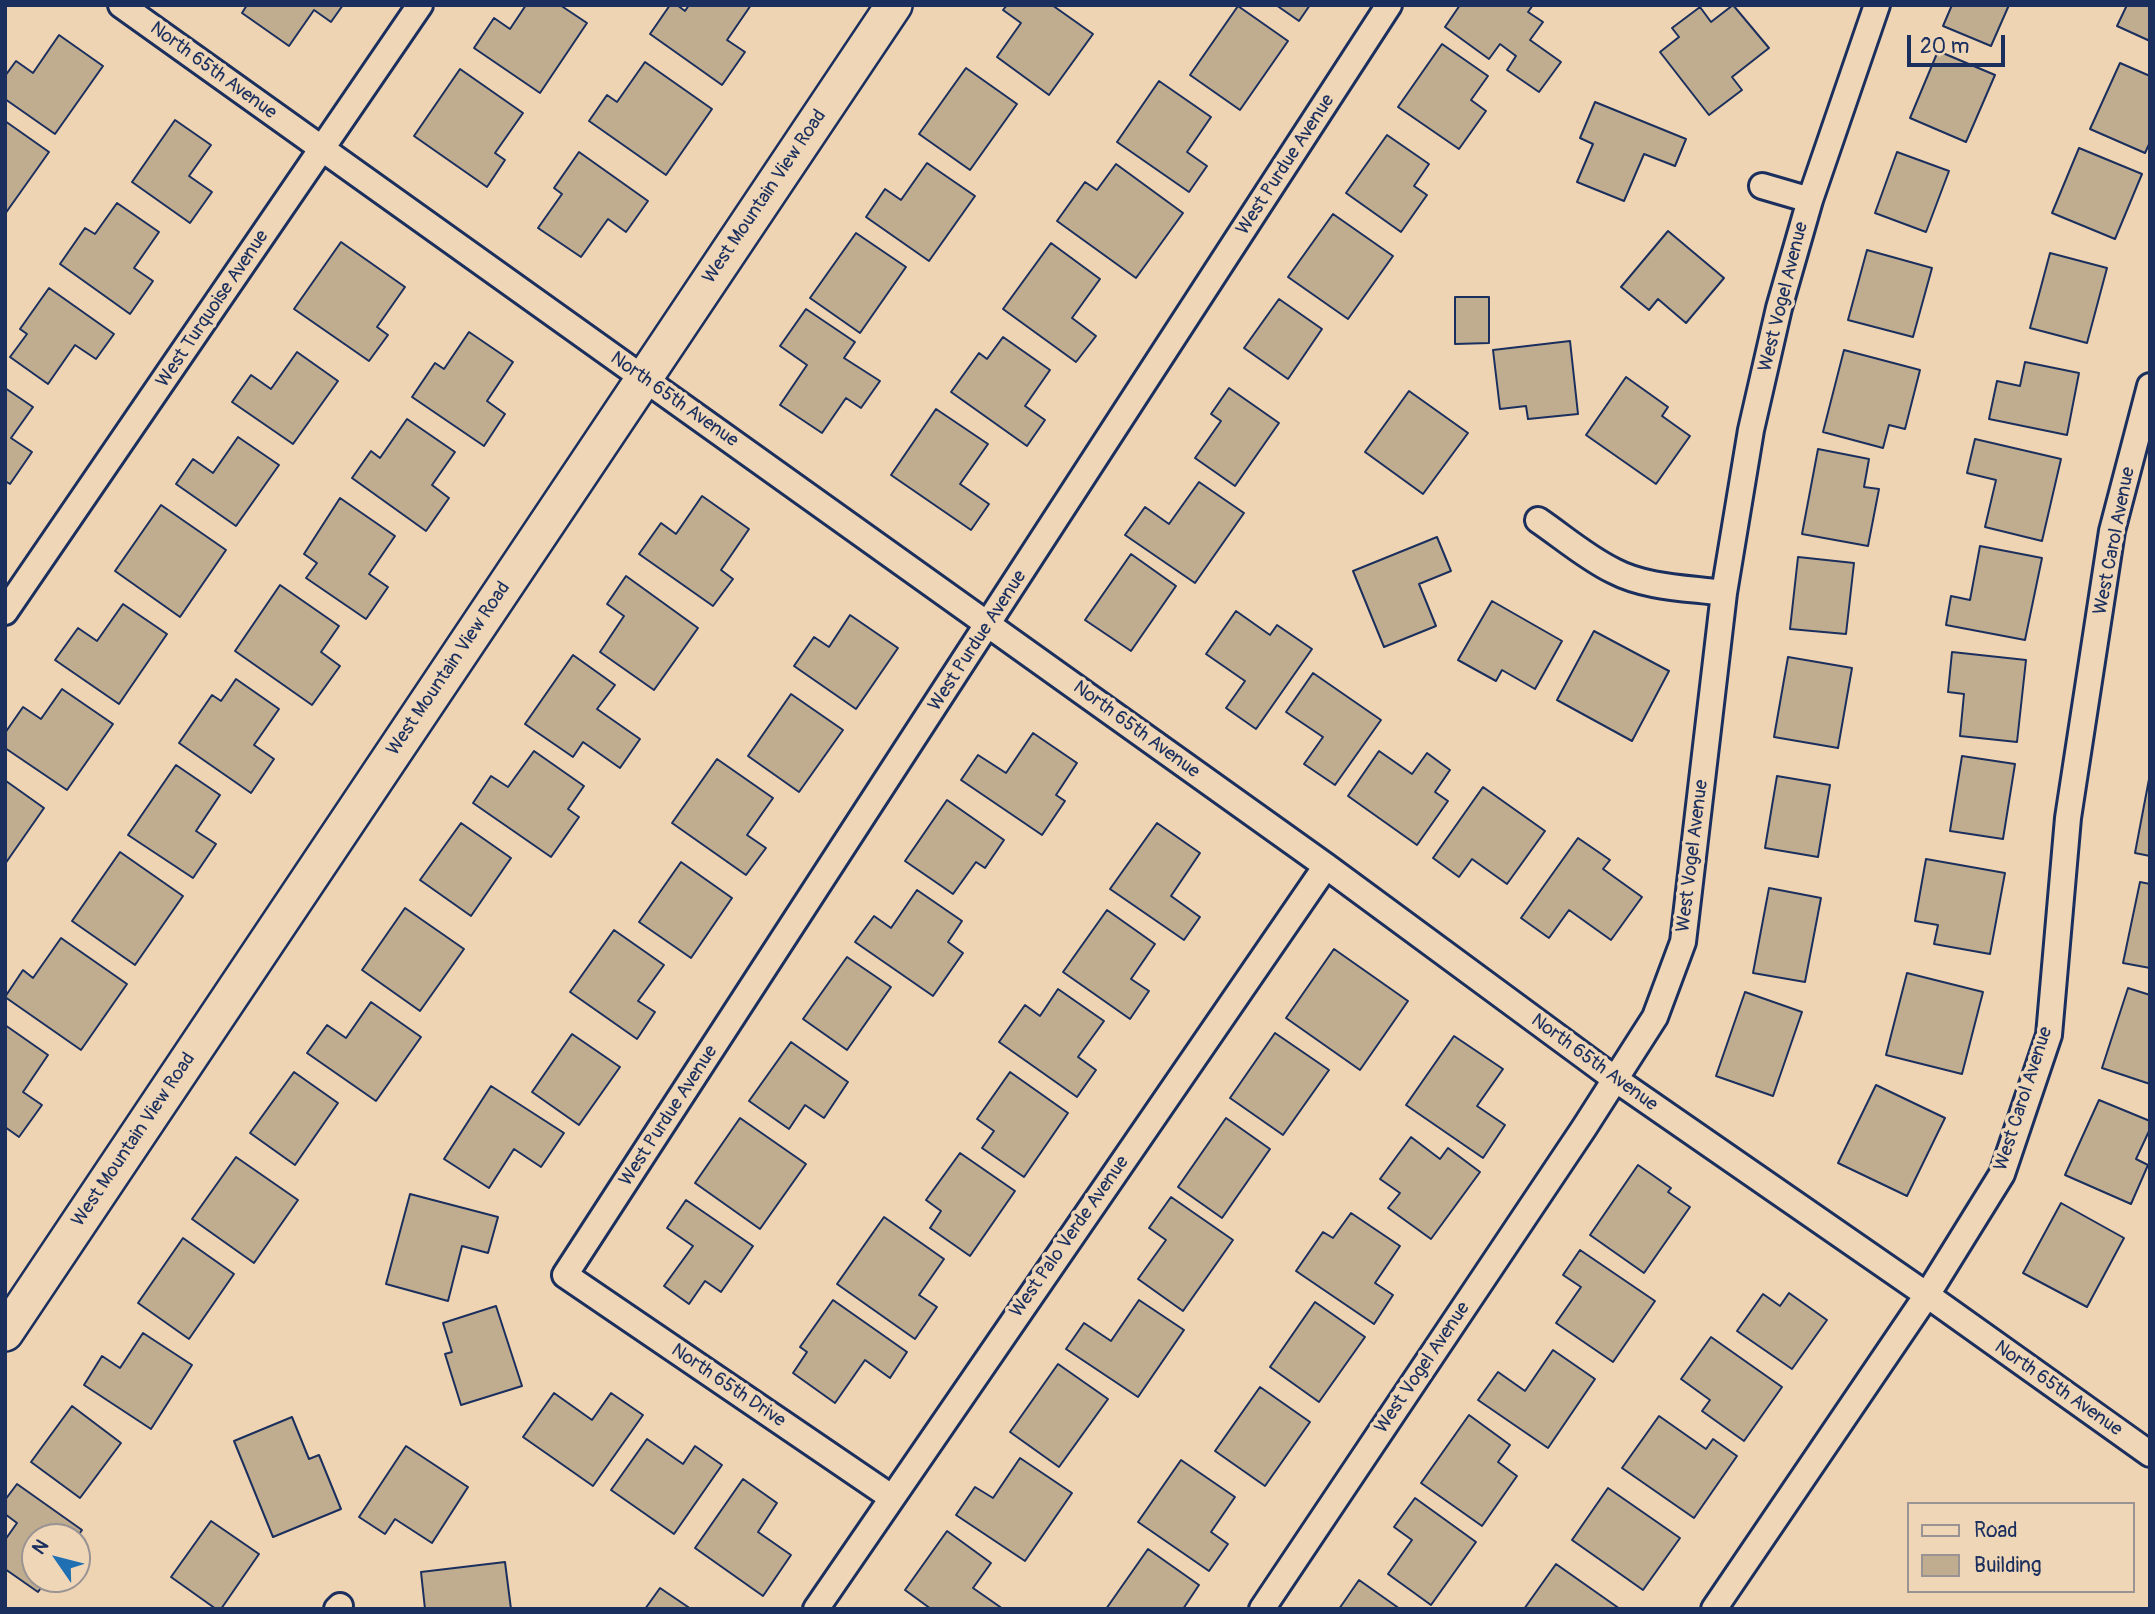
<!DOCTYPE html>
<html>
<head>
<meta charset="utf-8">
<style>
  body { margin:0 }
  #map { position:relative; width:2155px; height:1614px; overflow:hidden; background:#eed4b2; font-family:Pangolin,sans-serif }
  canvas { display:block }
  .frame { position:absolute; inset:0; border:7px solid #1b2f5e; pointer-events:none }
  .legend { position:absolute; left:1907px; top:1502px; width:228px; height:91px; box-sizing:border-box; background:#efd6b7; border:2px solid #9a9393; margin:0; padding:9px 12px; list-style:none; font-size:21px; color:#1b2f5e }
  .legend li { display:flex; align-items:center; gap:14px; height:35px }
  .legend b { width:35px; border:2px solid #9a9393 }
  .north { position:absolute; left:21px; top:1523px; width:70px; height:70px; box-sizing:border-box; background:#efd6b7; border:2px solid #9a9393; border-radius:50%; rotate:305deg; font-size:19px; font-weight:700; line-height:28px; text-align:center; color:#1b2f5e }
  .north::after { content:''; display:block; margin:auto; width:24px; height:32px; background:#1f6fb2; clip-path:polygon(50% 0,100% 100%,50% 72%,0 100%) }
  .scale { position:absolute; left:1907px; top:35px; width:98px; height:32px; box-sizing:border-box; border:4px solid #1b2f5e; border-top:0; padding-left:9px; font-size:21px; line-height:24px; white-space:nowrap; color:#1b2f5e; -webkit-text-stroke:5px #efd6b7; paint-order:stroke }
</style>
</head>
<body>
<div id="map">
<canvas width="2155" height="1614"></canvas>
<div class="frame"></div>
<ul class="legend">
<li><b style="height:9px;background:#efd6b7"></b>Road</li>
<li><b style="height:19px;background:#c0ad90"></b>Building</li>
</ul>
<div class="north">N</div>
<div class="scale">20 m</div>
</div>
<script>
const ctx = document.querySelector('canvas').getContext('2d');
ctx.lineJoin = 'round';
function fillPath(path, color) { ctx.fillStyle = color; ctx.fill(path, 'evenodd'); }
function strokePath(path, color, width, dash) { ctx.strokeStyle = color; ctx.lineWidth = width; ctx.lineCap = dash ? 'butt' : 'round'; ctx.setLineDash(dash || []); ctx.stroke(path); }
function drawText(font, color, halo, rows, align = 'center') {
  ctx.font = font + ' Pangolin,sans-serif'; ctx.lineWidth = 7; ctx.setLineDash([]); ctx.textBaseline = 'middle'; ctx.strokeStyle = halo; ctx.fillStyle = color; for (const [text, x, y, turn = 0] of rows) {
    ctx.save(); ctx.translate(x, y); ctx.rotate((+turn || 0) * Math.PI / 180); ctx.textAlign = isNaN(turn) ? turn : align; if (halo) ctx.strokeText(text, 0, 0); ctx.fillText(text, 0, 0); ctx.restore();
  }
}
const building = new Path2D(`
  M247 5H343L331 22 314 10 289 46 242 13Z
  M526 5H560L587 23 540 93 474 48 494 18 510 29Z
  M670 5H677L685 11 689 5H751L727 40 745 52 722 85 650 34Z
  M1007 5H1052L1093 34 1049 95 997 57 1021 23 1003 10Z
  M1276 5H1310L1299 21Z
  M1460 5H1533L1528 12 1543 22 1530 40 1561 62 1539 92 1507 70 1516 56 1500 44 1489 59 1445 27Z
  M1733 5 1769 48 1732 77 1742 90 1709 115 1660 52 1679 37 1672 28 1700 7 1711 22Z
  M1952 5H2009L1991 46 1943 26Z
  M2127 5H2150V41L2117 26Z
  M1238 6 1288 41 1240 110 1190 75Z
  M59 35 103 66 55 134 5 99V76L16 61 33 73Z
  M1442 44 1488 76 1471 100 1486 111 1459 149 1398 107Z
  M1938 51 1995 75 1966 142 1910 118Z
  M645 62 712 109 666 175 589 121 607 95 617 102Z
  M2120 63 2150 76V142L2145 153 2090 129Z
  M966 68 1017 104 970 170 919 134Z
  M460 69 523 113 495 153 505 160 487 187 414 136Z
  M1159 81 1211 117 1187 152 1207 166 1189 192 1117 142Z
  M1595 102 1686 139 1675 166 1644 154 1624 201 1577 182 1593 144 1580 138Z
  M175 120 211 145 189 176 212 192 190 223 132 182Z
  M5 121 49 152 5 214Z
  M1387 135 1429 164 1414 186 1427 195 1401 232 1346 193Z
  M2079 148 2142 174 2115 239 2052 213Z
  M579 152 648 201 626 232 608 219 581 257 538 228 562 194 554 188Z
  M1897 152 1949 171 1926 232 1875 213Z
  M927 163 975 196 929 261 866 217 885 189 901 200Z
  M1116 164 1183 213 1136 278 1057 221 1085 182 1097 190Z
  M117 203 159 232 134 268 153 281 130 314 60 264 85 228 95 234Z
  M1333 214 1393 256 1348 319 1288 277Z
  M1668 231 1724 278 1686 323 1658 299 1649 310 1621 287Z
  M856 233 906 267 860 333 810 298Z
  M341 242 405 287 377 327 388 335 369 361 294 309Z
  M1051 243 1100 279 1072 318 1096 336 1076 362 1003 309Z
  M1867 250 1932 268 1913 337 1848 320Z
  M2050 253 2107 268 2087 343 2030 328Z
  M49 288 114 334 96 359 75 345 48 384 10 357 27 334 20 329Z
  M1455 297H1489V343L1455 344Z
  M1279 299 1322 329 1288 379 1244 348Z
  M806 309 855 342 844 358 880 381 861 408 846 398 822 433 780 405 807 365 780 346Z
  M469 332 513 362 487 401 505 414 484 446 412 397 435 363 444 369Z
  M1003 337 1050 370 1025 406 1045 420 1027 446 951 392 979 353 987 359Z
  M1570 341 1578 414 1528 419 1526 406 1500 409 1493 350Z
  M1844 350 1920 370 1905 429 1889 425 1883 448 1823 432Z
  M297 352 338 381 293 444 232 402 251 375 271 389Z
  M2025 362 2079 373 2067 435 1989 419 1997 381 2020 386Z
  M1626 377 1668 407 1662 416 1690 436 1656 484 1586 435Z
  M5 388 33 407 11 438 32 452 10 484 5 481Z
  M1229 388 1279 423 1235 486 1195 458 1221 421 1211 414Z
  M1409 391 1468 433 1423 494 1365 452Z
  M936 409 988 444 960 484 989 504 971 530 891 475Z
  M407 419 455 452 432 485 449 498 426 531 352 478 371 451 380 458Z
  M238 437 279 465 236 526 176 484 193 459 213 473Z
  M1975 439 2061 459 2042 541 1985 527 1996 480 1967 473Z
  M1818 449 1869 459 1864 487 1879 489 1868 546 1802 534Z
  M1199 482 1244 513 1195 583 1125 535 1145 507 1169 524Z
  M702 496 749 529 721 570 733 579 713 606 639 554 661 523 676 534Z
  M340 498 395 536 369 574 388 587 366 619 306 578 317 563 304 554Z
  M161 505 226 550 180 617 115 571Z
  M1437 537 1451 571 1419 584 1436 626 1384 647 1353 571Z
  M1980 546 2042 558 2025 640 1946 625 1951 596 1970 600Z
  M1131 554 1176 586 1131 651 1085 620Z
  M1798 557 1854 563 1846 634 1790 629Z
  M626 576 698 628 654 690 600 652 624 616 607 604Z
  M280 585 339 626 321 652 340 666 312 705 235 651Z
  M1492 601 1562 641 1535 689 1502 670 1496 681 1458 660Z
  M123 604 167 634 119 704 55 660 78 628 97 641Z
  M1236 611 1270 635 1277 625 1312 649 1256 729 1226 708 1245 681 1206 654Z
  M850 615 898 648 856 709 794 666 814 637 829 647Z
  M1594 631 1669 671 1632 741 1557 700Z
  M1952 652 2026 660 2017 742 1960 736 1964 694 1948 692Z
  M573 655 615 685 597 709 640 739 620 768 583 742 573 757 525 724Z
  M1788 657 1852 668 1838 748 1774 737Z
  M1313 673 1381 720 1335 785 1304 764 1323 737 1286 712Z
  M236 679 279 709 254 745 274 759 251 793 179 743 212 695 221 701Z
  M62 689 113 724 67 790 5 748V733L23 707 41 719Z
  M791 694 843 730 799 792 748 756Z
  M1033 733 1077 763 1056 795 1065 801 1042 835 961 780 978 755 1006 773Z
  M534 751 584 786 568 809 579 817 551 857 473 803 491 776 508 787Z
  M1379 751 1412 774 1427 753 1450 770 1435 792 1448 801 1417 845 1348 796Z
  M1962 756 2015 764 2003 839 1950 831Z
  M717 759 773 798 747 835 766 848 746 875 672 823Z
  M176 765 220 795 196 831 216 844 193 878 128 835Z
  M2150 774V856L2135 853Z
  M1777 776 1830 785 1818 857 1765 848Z
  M6 781 44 808 5 864V782Z
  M1483 787 1545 831 1507 884 1472 859 1459 877 1433 858Z
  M947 800 1004 840 985 868 976 862 953 894 905 861Z
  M461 823 511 858 471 916 420 880Z
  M1157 823 1200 853 1171 896 1200 917 1184 940 1110 889Z
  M1578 838 1610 860 1603 869 1642 897 1611 940 1569 910 1549 938 1521 918Z
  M120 852 183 896 135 965 72 921Z
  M1926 859 2005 873 1990 954 1934 944 1938 925 1915 921Z
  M681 862 732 898 691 958 639 922Z
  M2140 882 2150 884V968L2123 963Z
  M1769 888 1821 898 1805 982 1753 973Z
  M917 890 962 921 948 942 963 953 933 996 855 942 874 916 891 928Z
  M405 908 464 949 420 1011 362 970Z
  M1107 910 1155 944 1131 979 1149 991 1130 1019 1063 972Z
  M614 930 664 965 638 1001 655 1012 637 1039 570 992Z
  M61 938 127 984 81 1050 5 997 23 970 33 978Z
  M1334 949 1408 1001 1360 1070 1286 1018Z
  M847 957 891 987 847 1050 803 1019Z
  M1907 973 1983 992 1962 1074 1886 1055Z
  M2128 988 2150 995V1084L2102 1068Z
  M1058 989 1104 1021 1078 1057 1096 1070 1077 1097 999 1042 1025 1005 1040 1016Z
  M1745 992 1802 1012 1773 1096 1716 1076Z
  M371 1002 421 1037 376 1101 307 1053 327 1025 346 1038Z
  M5 1025 48 1055 23 1092 42 1105 19 1137 5 1127Z
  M1275 1033 1329 1070 1283 1135 1230 1098Z
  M572 1034 620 1067 579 1125 532 1092Z
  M1454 1036 1503 1069 1477 1106 1505 1125 1483 1158 1406 1105Z
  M791 1042 848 1082 824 1118 805 1105 789 1129 749 1101Z
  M294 1072 338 1103 295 1165 250 1133Z
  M1010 1072 1068 1113 1024 1177 982 1148 994 1131 977 1119Z
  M1876 1085 1945 1118 1907 1196 1838 1163Z
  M491 1086 564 1133 541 1167 514 1149 489 1188 444 1159Z
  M2099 1100 2150 1121V1129L2136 1159 2148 1165 2131 1204 2065 1175Z
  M740 1118 806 1164 760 1229 695 1183Z
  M1226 1118 1270 1149 1222 1218 1178 1187Z
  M1411 1137 1440 1159 1448 1148 1480 1172 1431 1239 1388 1208 1400 1193 1380 1179Z
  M960 1153 1015 1191 970 1256 930 1228 941 1211 926 1200Z
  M236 1157 298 1200 254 1263 192 1219Z
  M1638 1165 1671 1188 1668 1192 1690 1207 1644 1273 1590 1235Z
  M410 1194 498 1217 488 1253 462 1246 448 1301 386 1284Z
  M1171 1197 1233 1240 1183 1311 1138 1279 1166 1240 1149 1228Z
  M686 1200 753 1246 721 1292 705 1281 689 1304 664 1286 693 1246 667 1228Z
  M2061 1203 2124 1238 2087 1307 2023 1273Z
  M1351 1213 1400 1246 1375 1283 1393 1295 1374 1324 1296 1271 1323 1232 1333 1238Z
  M884 1217 944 1259 919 1295 937 1307 915 1339 837 1284Z
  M183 1238 234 1274 189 1339 138 1303Z
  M1580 1250 1655 1301 1613 1362 1556 1323 1581 1287 1563 1275Z
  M1789 1293 1827 1320 1792 1369 1737 1331 1763 1294 1780 1306Z
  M833 1300 907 1352 890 1378 865 1360 835 1403 793 1373 807 1352 800 1347Z
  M1139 1300 1184 1330 1138 1397 1066 1349 1084 1323 1111 1341Z
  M1315 1302 1365 1337 1319 1402 1270 1367Z
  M496 1306 522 1386 461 1405 445 1354 452 1352 443 1323Z
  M143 1333 192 1365 151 1429 84 1385 102 1356 120 1368Z
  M1711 1337 1782 1387 1744 1441 1702 1411 1710 1400 1681 1379Z
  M1553 1350 1595 1379 1548 1448 1478 1400 1498 1372 1525 1391Z
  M1058 1364 1108 1399 1059 1467 1010 1432Z
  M1260 1387 1310 1422 1265 1486 1215 1451Z
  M554 1393 592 1420 611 1393 643 1415 593 1486 523 1437Z
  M72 1406 121 1443 80 1498 31 1462Z
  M1469 1415 1510 1445 1498 1462 1517 1476 1482 1526 1421 1483Z
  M1659 1416 1706 1449 1713 1439 1737 1456 1694 1518 1622 1468Z
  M292 1417 309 1459 319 1455 341 1509 273 1537 234 1441Z
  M647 1439 683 1464 695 1446 722 1465 674 1534 611 1490Z
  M406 1446 468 1487 432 1543 395 1519 385 1534 359 1517Z
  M1020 1458 1072 1493 1025 1561 956 1515 975 1487 993 1498Z
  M1181 1460 1235 1497 1211 1532 1228 1544 1209 1571 1138 1522Z
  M743 1479 777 1503 758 1532 791 1555 763 1596 695 1548Z
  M17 1484 82 1530 77 1537H35V1579H47L38 1592 5 1569V1540L17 1523 5 1514V1500Z
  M1608 1488 1680 1538 1643 1590 1572 1540Z
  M1415 1498 1476 1542 1431 1605 1388 1574 1412 1540 1394 1527Z
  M211 1521 259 1554 221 1609H216L171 1577Z
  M947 1531 991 1563 973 1588 1003 1609H931L905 1590Z
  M1148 1549 1199 1585 1183 1609H1106Z
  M505 1562 511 1609H425L421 1572Z
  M1556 1564 1620 1609H1524Z
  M1359 1580 1400 1609H1339Z
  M660 1588 691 1609H645Z`);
fillPath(building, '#c0ad90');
strokePath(building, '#1b2f5e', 2);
const street = new Path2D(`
  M121 5 1326 866 1615 1079 1927 1295 2150 1454
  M1762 186 1810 200
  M1538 520C1563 537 1587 558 1614 571 1646 588 1689 588 1724 593
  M5 612 420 5
  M891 1497 565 1275 1389 5
  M337 1609 340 1606
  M816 1609 1326 866
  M1262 1609 1584 1128 1655 1017 1683 942 1724 593 1751 430 1779 308 1810 200 1877 5
  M1714 1609 1927 1295 2002 1174 2049 1035 2068 818 2112 531 2150 386`);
const secondary = new Path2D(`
  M5 1333 894 5`);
strokePath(street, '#1b2f5e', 30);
strokePath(secondary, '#1b2f5e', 40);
strokePath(street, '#efd6b7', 24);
strokePath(secondary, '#efd6b7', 35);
drawText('19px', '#1b2f5e', '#efd6b7', [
  ["North 65th Avenue",213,71,36],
  ["West Purdue Avenue",1286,165,-57],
  ["West Mountain View Road",765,197,-56],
  ["West Vogel Avenue",1784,297,-76],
  ["West Turquoise Avenue",213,309,-56],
  ["North 65th Avenue",674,400,35],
  ["West Carol Avenue",2115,541,-79],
  ["West Purdue Avenue",978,641,-57],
  ["West Mountain View Road",449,669,-56],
  ["North 65th Avenue",1136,730,36],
  ["West Vogel Avenue",1693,856,-83],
  ["North 65th Avenue",1594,1063,36],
  ["West Carol Avenue",2024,1099,-72],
  ["West Purdue Avenue",669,1116,-57],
  ["West Mountain View Road",134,1140,-56],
  ["West Palo Verde Avenue",1070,1237,-55],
  ["West Vogel Avenue",1423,1368,-56],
  ["North 65th Drive",728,1386,34],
  ["North 65th Avenue",2058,1389,35]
]);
</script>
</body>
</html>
